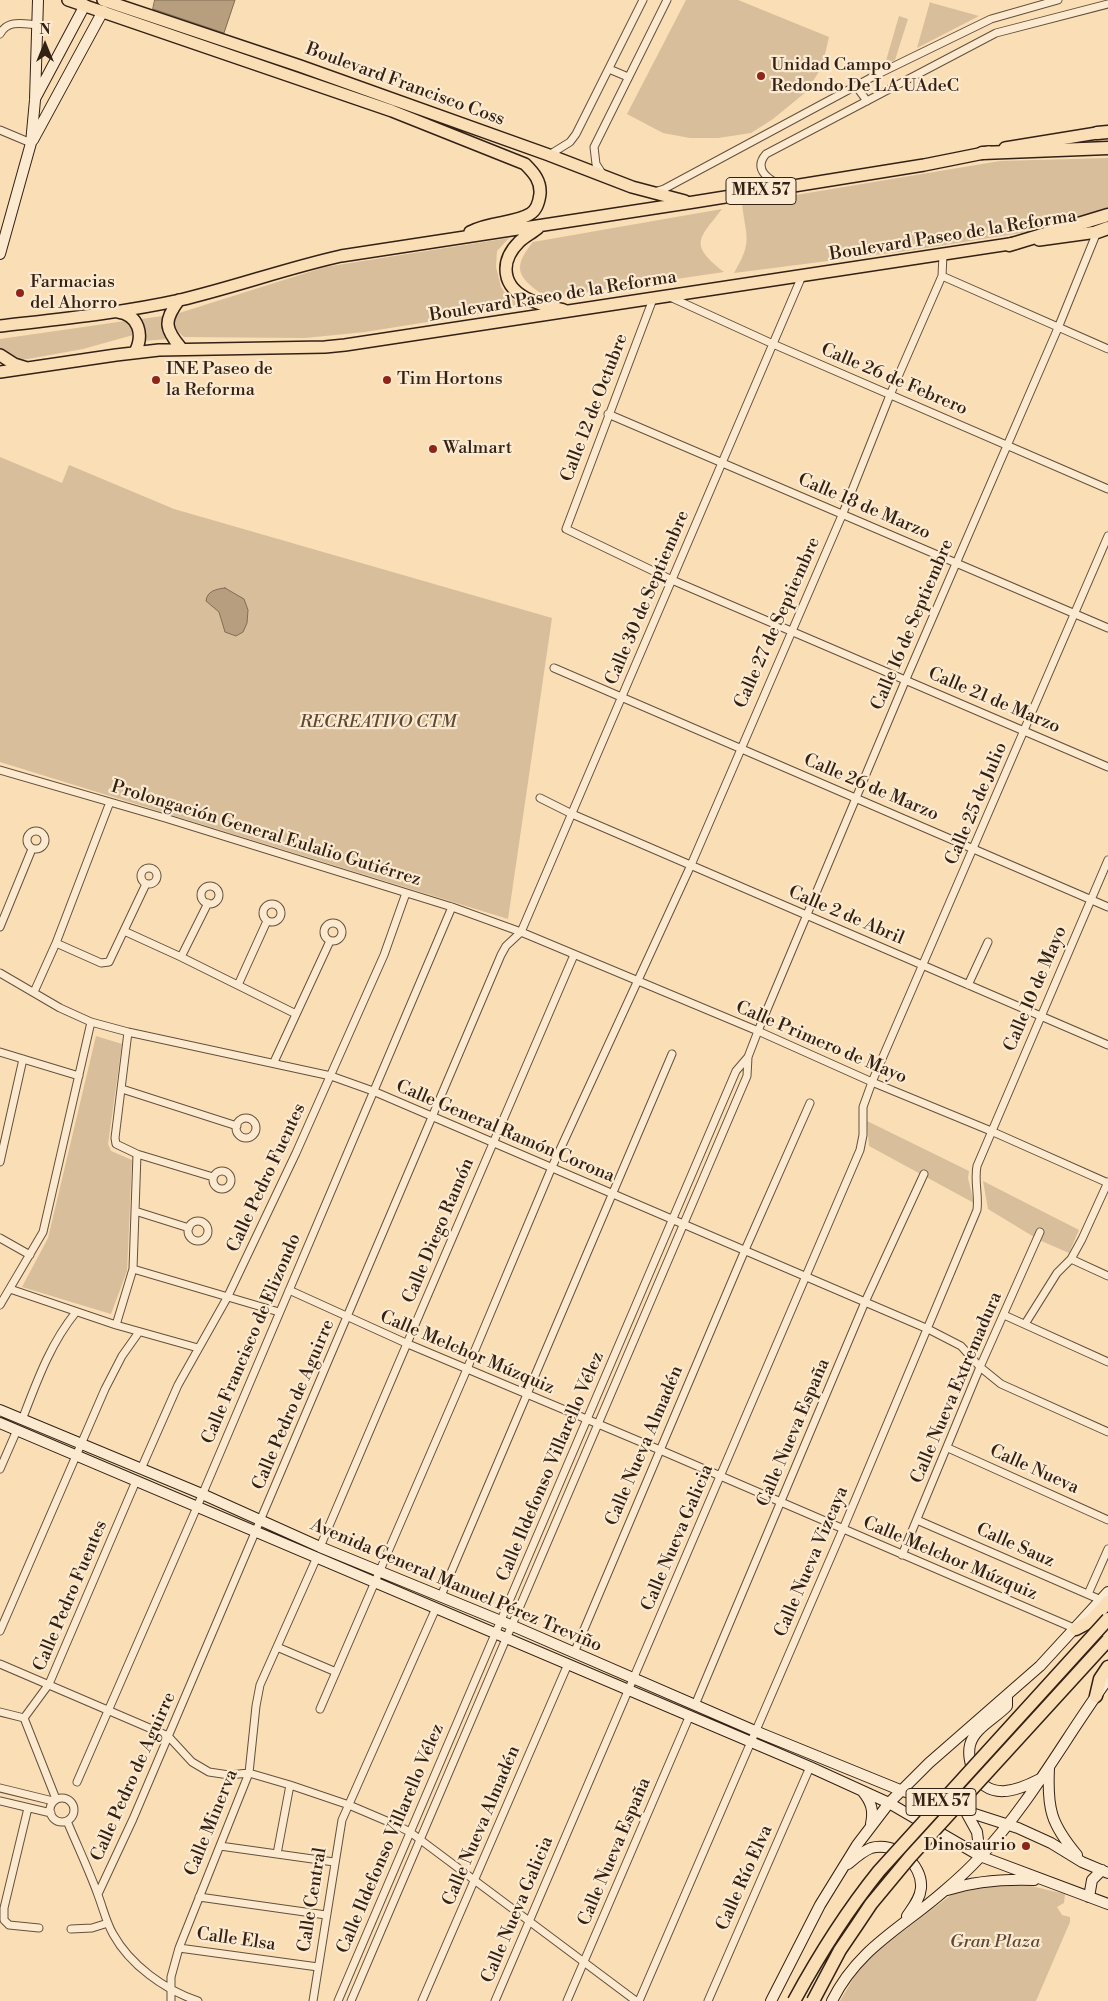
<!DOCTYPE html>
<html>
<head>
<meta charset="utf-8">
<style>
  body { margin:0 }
  #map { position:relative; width:1108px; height:2001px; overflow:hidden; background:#f9deb6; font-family:"Libre Bodoni",serif }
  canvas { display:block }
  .north { position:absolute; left:20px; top:20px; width:50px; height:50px; -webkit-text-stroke:4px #fbead0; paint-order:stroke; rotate:0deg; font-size:14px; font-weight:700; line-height:20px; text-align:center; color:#342115 }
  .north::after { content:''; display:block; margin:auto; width:18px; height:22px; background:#342115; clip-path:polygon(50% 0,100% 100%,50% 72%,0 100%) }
</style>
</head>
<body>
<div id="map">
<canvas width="1108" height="2001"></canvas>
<div class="north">N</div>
</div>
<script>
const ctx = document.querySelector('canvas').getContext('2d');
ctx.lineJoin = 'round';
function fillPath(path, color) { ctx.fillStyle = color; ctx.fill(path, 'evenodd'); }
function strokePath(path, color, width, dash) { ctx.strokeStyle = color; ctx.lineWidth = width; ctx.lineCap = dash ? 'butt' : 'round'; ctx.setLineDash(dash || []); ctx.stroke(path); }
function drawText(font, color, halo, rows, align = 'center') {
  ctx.font = font + ' "Libre Bodoni",serif'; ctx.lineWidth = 4.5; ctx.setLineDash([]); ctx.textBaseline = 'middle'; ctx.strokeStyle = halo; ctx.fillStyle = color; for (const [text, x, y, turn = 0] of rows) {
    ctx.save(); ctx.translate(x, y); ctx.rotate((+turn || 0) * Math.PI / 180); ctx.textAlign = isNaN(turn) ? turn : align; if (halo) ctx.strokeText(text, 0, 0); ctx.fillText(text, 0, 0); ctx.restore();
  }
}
fillPath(new Path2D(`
  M686 0H738L829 37 822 67 806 92 773 119 751 133 718 138H690L663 133 627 114Z
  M930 2 932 3 979 16 917 48Z
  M899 16 908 19 895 60 885 64Z
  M1108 158V212L1047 229 906 251 734 273C753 241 746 238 742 204L1000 161Z
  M722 209C699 239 688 244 724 272L547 298C521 279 509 271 533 242Z
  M509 238 497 251 496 267 501 287 508 298 527 306 365 332 305 338 184 337 174 328 176 314 325 267Z
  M163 316 161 322 168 339 143 341 146 335 141 319Z
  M132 320 136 332 133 335 83 349 22 360 4 354 0 348V339Z
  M0 457 62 483 69 465 174 509 552 618 508 919 0 762Z
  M96 1036 122 1044 108 1144 111 1151 132 1160 127 1271 111 1314 22 1287 48 1238Z
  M867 1121 969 1171 968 1178 974 1203 869 1146Z
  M983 1181 1079 1230 1069 1253 1039 1240 988 1209Z
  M976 1885 1031 1886 1065 1894 1064 1903 1057 1907 1062 1915 1070 1917V1922L1036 2001H840L857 1972 869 1957 951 1895Z`), '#d8be9b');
const water = new Path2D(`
  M155 0H235L224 33 153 9Z
  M225 588 244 599 248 610 247 623 243 632 236 636 225 632 219 612 206 601C207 591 216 589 225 588Z`);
fillPath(water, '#b69e7f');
strokePath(water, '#826c55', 1);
const street = new Path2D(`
  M0 34C8 19 24 24 38 25
  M609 69 628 77
  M856 86 867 101
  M0 130 31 143
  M549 155 570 142 576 134 643 0
  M603 175 596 164 594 147 667 0
  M783 187C770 180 752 170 766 154L996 33 1108 4
  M654 192 664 189 878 74 991 19 1058 0
  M942 276 1108 349
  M670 297 773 344 1108 489
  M653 299 566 529 672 580 1108 767
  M608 414 1108 628
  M554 668 1108 907
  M0 770 165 818 452 907 521 932 758 1031 872 1082 991 1131 1108 1183
  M540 798 572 814 1108 1045
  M27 840a9 9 0 1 1 18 0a9 9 0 1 1-18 0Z
  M141 876a8 8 0 1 1 16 0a8 8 0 1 1-16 0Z
  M201 895a9 9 0 1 1 18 0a9 9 0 1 1-18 0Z
  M263 913a9 9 0 1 1 18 0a9 9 0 1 1-18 0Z
  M324 932a9 9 0 1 1 18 0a9 9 0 1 1-18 0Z
  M0 927 32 849
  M124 931 181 957 296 1014
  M56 943 101 963 109 962 146 884
  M181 957 208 903
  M0 973 60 1008 91 1022 128 1032 331 1076 373 1091 928 1329 961 1346 980 1367 1001 1384 1108 1432
  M238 985 267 921
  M968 985 988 942
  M34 992 56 943 110 802
  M128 1032 115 1138 116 1144 137 1154 213 1177
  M0 1052 79 1076
  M274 1062 330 941
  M122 1089 237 1126
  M236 1128a10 10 0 1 1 20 0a10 10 0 1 1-20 0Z
  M0 1162 23 1059
  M213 1180a9 9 0 1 1 18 0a9 9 0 1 1-18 0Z
  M135 1211 189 1228
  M188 1231a10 10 0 1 1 20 0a10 10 0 1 1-20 0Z
  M0 1238 30 1255
  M1071 1259 1108 1276
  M133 1269 279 1312
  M10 1289 116 1325 198 1348
  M289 1290 408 1344 660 1450 1076 1629
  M0 1305 43 1232 91 1022
  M1004 1315 1108 1362
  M1025 1324 1057 1273 1071 1259 1082 1239 1108 1182
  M116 1325 133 1269 137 1154
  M22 1420C37 1381 50 1344 76 1312
  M948 1448 1108 1520
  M0 1469 17 1430
  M141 1469 178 1385 227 1298 296 1153 384 955 406 893
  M917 1520 1101 1600
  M320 1547C405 1350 488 1151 574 955
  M902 1555 980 1367 1040 1232
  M1088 1594 1108 1549
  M441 1596 672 1054
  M0 1631 105 1389 122 1356 139 1332
  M277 1647 336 1672
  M574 1653 745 1250 810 1103
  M0 1664 168 1736 192 1762 209 1772 229 1775 249 1773 290 1785 349 1805 396 1825 410 1832 636 2001
  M695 1705 865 1302 924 1174
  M320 1709 467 1369 552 1167 691 865 843 513 890 395 942 276 943 255
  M0 1712 24 1718
  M24 1718 49 1684 136 1481
  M24 1718 56 1799
  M77 1782 197 1507 452 907
  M0 1788 53 1801
  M50 1810a12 12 0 1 1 24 0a12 12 0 1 1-24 0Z
  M0 1801 51 1813
  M28 1808 4 1908V1920L9 1925 39 1928
  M67 1821C77 1845 89 1870 98 1895 103 1908 106 1922 113 1934 130 1965 165 1990 198 2001
  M220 1846 334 1862
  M277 1854 290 1785
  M98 1894 133 1819 501 955 506 946 521 932 802 276
  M199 1897 326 1915
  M71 1929 92 1928 108 1923
  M179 1948 318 1967
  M171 2001V1977L179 1948 249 1773 256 1706 260 1685 317 1557
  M313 2001 342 1820 436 1608
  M338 2001 736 1071 748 1057
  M351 2001 747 1076 748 1057 758 1031 906 679 1058 328 1097 232
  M422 2001 568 1664
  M495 2001 860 1150 863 1135V1107L872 1082 1108 536
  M567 2001 690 1715
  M639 2001 843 1529 977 1210C979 1195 974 1181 977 1166L1108 860
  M708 2001 810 1767`);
const secondary = new Path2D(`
  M36 97 85 5
  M33 140 103 11
  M0 254 31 143 35 100 38 0
  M0 1410 202 1494 320 1547 513 1626 755 1731 900 1790 1018 1828 1051 1843 1082 1862 1108 1873
  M0 1423 810 1767 889 1803 980 1856 1108 1904
  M1007 1696V1706C996 1718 974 1728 970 1745 968 1753 970 1764 973 1771 988 1802 1017 1791 1040 1779
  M1049 1768C1047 1809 1051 1824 1077 1855
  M863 1792C871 1802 874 1810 871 1824
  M966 1812 977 1832 980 1856
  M848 1864C855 1858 863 1851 871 1848 895 1841 923 1864 921 1888 920 1899 913 1907 907 1916
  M947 1890C975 1881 1005 1879 1034 1880
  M1089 1897 1092 1880 1102 1870
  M771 2001 820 1905 857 1845 889 1803 929 1763 1040 1666 1108 1592
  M832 2001C858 1948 902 1928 944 1891 957 1880 969 1869 980 1857 1030 1804 1065 1738 1108 1679`);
const primary = new Path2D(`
  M68 0 392 111 525 164C534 173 541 181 540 194 539 202 537 210 530 214 514 224 490 221 470 232
  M103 0 300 66 549 155 632 187 685 201
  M1005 148 1097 133
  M538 228C532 233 524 237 519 242 512 249 506 259 506 269 506 298 542 305 564 310
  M1039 240 1097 232
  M179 300C163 321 165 329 181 348
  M118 312C139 315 144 335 135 352
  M0 326C60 319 121 313 180 300 235 287 287 268 341 256L694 202 924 165 989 152
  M0 355 14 364 27 368
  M0 372 116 355 159 350 325 347 345 345 1016 243`);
const highway = new Path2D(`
  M1097 133 1108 132
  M982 153 1108 148
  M1097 232 1108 228
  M1009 245 1108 215
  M1076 1629 1091 1621 1108 1602
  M1096 1696 1100 1679 1108 1667`);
strokePath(street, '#65503d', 9);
strokePath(secondary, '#342115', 12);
strokePath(primary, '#342115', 14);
strokePath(highway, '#342115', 15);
strokePath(street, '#fbead0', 7);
strokePath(secondary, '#fbead0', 10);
strokePath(primary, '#f9deb6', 11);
strokePath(highway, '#f9deb6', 12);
const highwayBridge = new Path2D(`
  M794 2001C819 1955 846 1912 879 1871L1108 1619
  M813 2001 840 1950 857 1925 871 1904 910 1857 1108 1640`);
strokePath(highwayBridge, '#342115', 15, []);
strokePath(highwayBridge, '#f9deb6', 12);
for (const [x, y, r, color] of [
  [761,76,5,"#8f2418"],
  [20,293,5,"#8f2418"],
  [156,380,5,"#8f2418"],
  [387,380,5,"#8f2418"],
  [433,449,5,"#8f2418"],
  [1026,1846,5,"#8f2418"]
]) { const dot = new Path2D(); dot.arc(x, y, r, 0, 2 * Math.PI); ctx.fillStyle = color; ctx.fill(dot); strokePath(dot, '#fbead0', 2); }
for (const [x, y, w] of [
  [761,191,70],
  [941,1802,70]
]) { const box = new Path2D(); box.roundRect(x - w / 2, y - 13.5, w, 27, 4); ctx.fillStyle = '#fbead0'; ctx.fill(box); strokePath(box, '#342115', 1); }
drawText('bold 16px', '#342115', null, [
  ["MEX 57",761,191],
  ["MEX 57",941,1802]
]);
drawText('18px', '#342115', '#fbead0', [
  ["Unidad Campo",771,66],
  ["Redondo De LA UAdeC",771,87],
  ["Farmacias",30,283],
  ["del Ahorro",30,304],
  ["INE Paseo de",166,370],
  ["la Reforma",166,391],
  ["Tim Hortons",397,380],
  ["Walmart",443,449],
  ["Dinosaurio",1016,1846,"right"]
], 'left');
drawText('18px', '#342115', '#fbead0', [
  ["Boulevard Francisco Coss",405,85,20],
  ["Boulevard Paseo de la Reforma",953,236,-9],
  ["Boulevard Paseo de la Reforma",553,297,-9],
  ["Calle 26 de Febrero",894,380,23],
  ["Calle 12 de Octubre",595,408,-69],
  ["Calle 18 de Marzo",864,507,23],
  ["Calle 30 de Septiembre",648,598,-67],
  ["Calle 27 de Septiembre",778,623,-66],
  ["Calle 16 de Septiembre",913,625,-67],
  ["Calle 21 de Marzo",994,701,23],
  ["Calle 26 de Marzo",871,788,23],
  ["Calle 25 de Julio",977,804,-67],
  ["Prolongación General Eulalio Gutiérrez",266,834,17],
  ["Calle 2 de Abril",846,916,23],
  ["Calle 10 de Mayo",1036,989,-67],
  ["Calle Primero de Mayo",821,1043,23],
  ["Calle General Ramón Corona",505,1132,23],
  ["Calle Pedro Fuentes",267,1178,-65],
  ["Calle Diego Ramón",439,1231,-67],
  ["Calle Francisco de Elizondo",252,1339,-67],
  ["Calle Melchor Múzquiz",467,1353,23],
  ["Calle Nueva Extremadura",957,1388,-67],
  ["Calle Pedro de Aguirre",294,1405,-67],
  ["Calle Nueva España",794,1433,-67],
  ["Calle Nueva Almadén",645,1446,-67],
  ["Calle Ildefonso Villarello Vélez",551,1467,-67],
  ["Calle Nueva",1034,1470,24],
  ["Calle Nueva Galicia",678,1538,-67],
  ["Calle Sauz",1015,1546,24],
  ["Calle Melchor Múzquiz",950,1559,23],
  ["Calle Nueva Vizcaya",812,1562,-67],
  ["Avenida General Manuel Pérez Treviño",456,1586,23],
  ["Calle Pedro Fuentes",71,1596,-67],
  ["Calle Pedro de Aguirre",134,1777,-66],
  ["Calle Minerva",212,1823,-68],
  ["Calle Nueva Almadén",482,1826,-67],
  ["Calle Ildefonso Villarello Vélez",391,1839,-67],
  ["Calle Nueva España",615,1852,-67],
  ["Calle Río Elva",745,1878,-66],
  ["Calle Central",313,1900,-81],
  ["Calle Nueva Galicia",518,1910,-67],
  ["Calle Elsa",236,1940,8]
]);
drawText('italic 18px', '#5d4836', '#fbead0', [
  ["RECREATIVO CTM",378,723],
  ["Gran Plaza",995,1943]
]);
</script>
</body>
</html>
